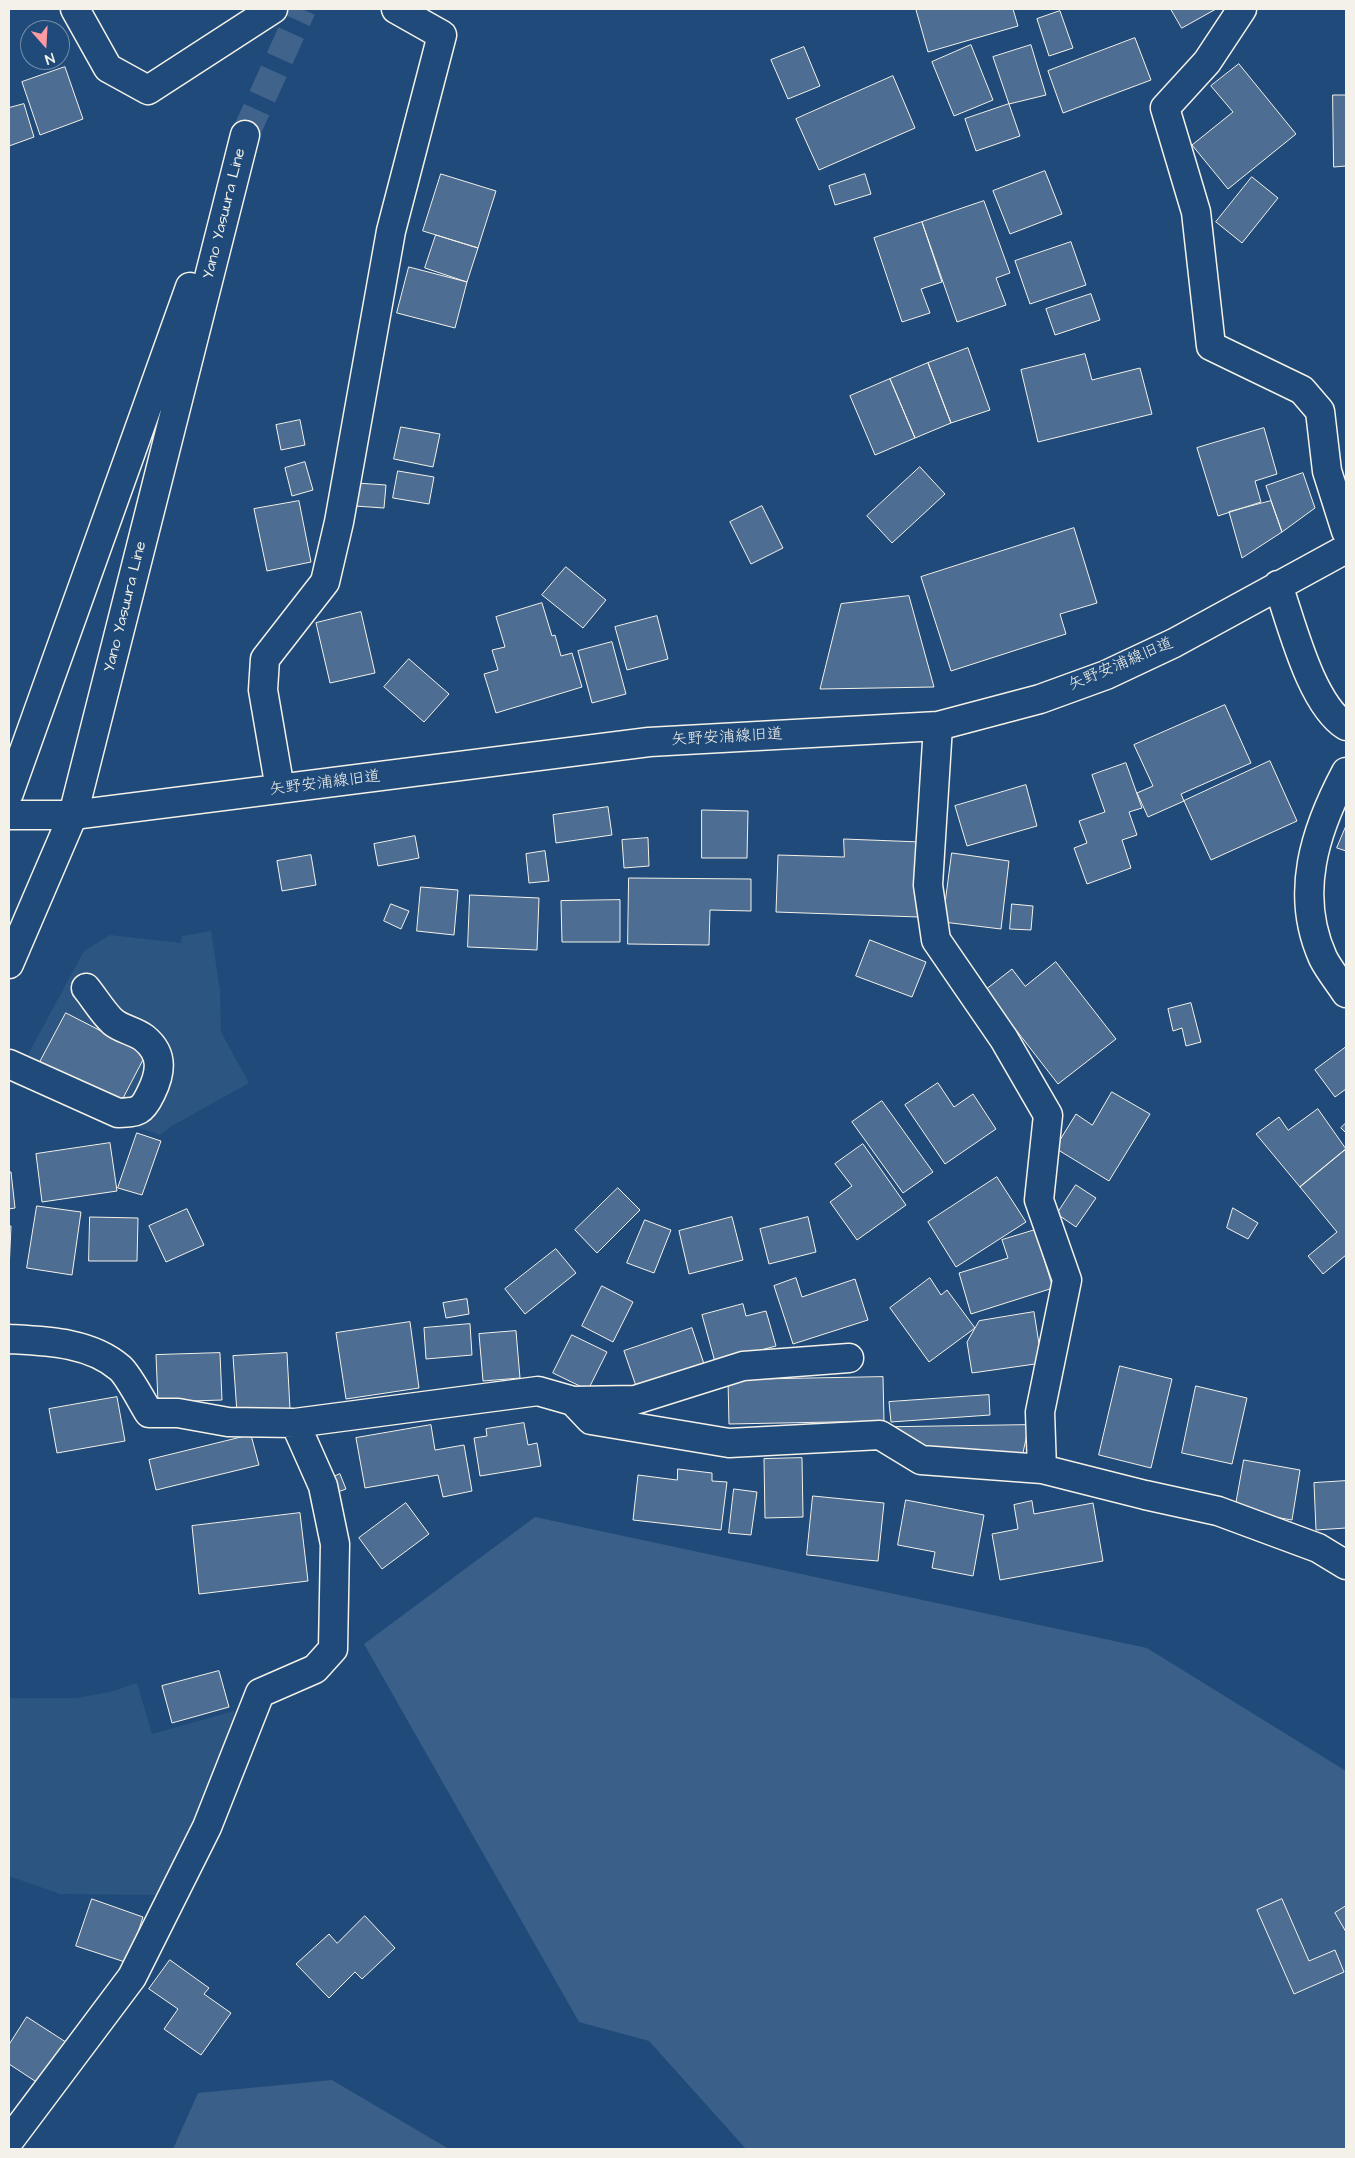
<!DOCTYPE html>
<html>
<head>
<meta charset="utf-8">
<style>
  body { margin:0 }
  #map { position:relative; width:1355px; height:2158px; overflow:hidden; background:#1f4a7a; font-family:"Architects Daughter",sans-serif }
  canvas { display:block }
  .frame { position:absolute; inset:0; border:10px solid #f4f1e8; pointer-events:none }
  .north { position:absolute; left:20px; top:20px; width:50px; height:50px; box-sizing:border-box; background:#1f4a7a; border:1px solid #748da6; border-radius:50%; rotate:161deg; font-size:14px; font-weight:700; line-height:20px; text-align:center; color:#f4f1e8 }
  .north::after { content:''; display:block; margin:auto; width:18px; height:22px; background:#ff9aa2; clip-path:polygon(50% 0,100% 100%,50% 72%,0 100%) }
</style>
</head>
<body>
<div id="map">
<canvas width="1355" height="2158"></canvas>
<div class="frame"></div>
<div class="north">N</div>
</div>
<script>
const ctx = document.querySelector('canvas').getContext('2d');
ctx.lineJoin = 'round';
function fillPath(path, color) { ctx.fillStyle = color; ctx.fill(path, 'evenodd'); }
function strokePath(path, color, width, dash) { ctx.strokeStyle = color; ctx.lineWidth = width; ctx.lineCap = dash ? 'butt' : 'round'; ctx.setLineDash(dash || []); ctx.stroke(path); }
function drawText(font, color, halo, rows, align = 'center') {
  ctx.font = font + ' "Architects Daughter","Klee One",sans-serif'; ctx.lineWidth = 4; ctx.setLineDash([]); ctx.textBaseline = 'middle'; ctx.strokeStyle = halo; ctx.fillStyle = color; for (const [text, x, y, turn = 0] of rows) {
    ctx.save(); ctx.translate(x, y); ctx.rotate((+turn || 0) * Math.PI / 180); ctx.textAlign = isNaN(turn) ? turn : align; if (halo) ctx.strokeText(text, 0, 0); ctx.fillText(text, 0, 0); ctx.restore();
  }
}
fillPath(new Path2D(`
  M211 931 220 991 221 1032 249 1083 170 1127 160 1135 12 1084 84 951 110 935 181 943 182 936Z
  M137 1683 152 1734 234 1711 233 1740 163 1895 60 1894 9 1876V1698H76L110 1692Z`), '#2d5581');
fillPath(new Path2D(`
  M535 1517 1147 1648 1346 1771V2149H746L649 2041 579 2022 364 1644Z
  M332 2080 449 2149H173L198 2093Z`), '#3a5f88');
const building = new Path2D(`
  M921 9H1013L1018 26 928 52 916 10Z
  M1171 9H1216L1182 28Z
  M1060 11 1073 48 1049 56 1037 19Z
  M1135 38 1151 80 1063 113 1048 71Z
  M971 45 993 100 954 116 932 62Z
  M1031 45 1046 95 1009 104 993 57Z
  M804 47 820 86 788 99 771 60Z
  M1239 64 1296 134 1228 189 1192 145 1233 112 1211 86Z
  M65 67 83 119 40 135 22 82Z
  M893 76 915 128 819 170 796 119Z
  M1333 95H1346V166L1334 167Z
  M24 104 34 137 9 146V108Z
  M1009 104 1020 136 976 151 965 119Z
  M1045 171 1062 214 1010 234 993 191Z
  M441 174 496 191 478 248 423 231Z
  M865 174 871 194 835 205 829 186Z
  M1252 177 1278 198 1242 243 1216 222Z
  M984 201 1010 273 996 278 1006 305 957 322 922 222Z
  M922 222 942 282 921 289 930 313 902 322 874 238Z
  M436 235 478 248 467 282 425 268Z
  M1071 242 1086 285 1030 304 1015 261Z
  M409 267 467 282 455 328 397 313Z
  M1091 294 1100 320 1055 335 1046 309Z
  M968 348 990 410 951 423 928 363Z
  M1085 354 1092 380 1140 368 1152 414 1038 442 1021 370Z
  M928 363 951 423 915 438 890 379Z
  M890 379 915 438 875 455 850 396Z
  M300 420 305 445 281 450 276 425Z
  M401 427 440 434 433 467 394 459Z
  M1264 428 1277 474 1255 481 1261 502 1218 516 1197 448Z
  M305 462 313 490 292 496 285 468Z
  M920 467 945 494 892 543 867 516Z
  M398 471 434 477 429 504 393 498Z
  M1303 473 1315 508 1282 532 1266 486Z
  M357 483 386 485 384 508 355 506Z
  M299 501 311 562 267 571 254 509Z
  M1271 501 1282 532 1242 558 1229 512Z
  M762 506 783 548 751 564 730 522Z
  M1074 528 1097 603 1060 614 1066 634 951 671 921 577Z
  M566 567 606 600 583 628 542 595Z
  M909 596 934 687 820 689 841 604Z
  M542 603 552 636 555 635 561 656 572 653 582 687 496 713 484 674 498 670 492 650 505 647 496 617Z
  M361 612 375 673 330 683 316 623Z
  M657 616 668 659 627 670 615 627Z
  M612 642 626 694 592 703 578 651Z
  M409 659 449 694 424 722 384 687Z
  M1225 705 1251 763 1181 794 1184 801 1148 817 1137 793 1153 786 1134 745Z
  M1270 761 1297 821 1211 860 1184 801Z
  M1126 763 1142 808 1129 812 1137 835 1122 840 1131 868 1087 884 1074 848 1087 843 1079 821 1105 812 1092 775Z
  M1026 785 1037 826 967 846 955 806Z
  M608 807 612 835 556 843 553 815Z
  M702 810 748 811 747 858H702Z
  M1346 826V851L1337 848Z
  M415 836 419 858 378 866 374 844Z
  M648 838 649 866 624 868 622 840Z
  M844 839 921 842 919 917 776 912 778 855 844 857Z
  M545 851 549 881 529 883 526 854Z
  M952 853 1009 861 1001 929 943 922Z
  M311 855 316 885 282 891 277 861Z
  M629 878 751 879V911L710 910 709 945 628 944Z
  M421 887 458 890 454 935 417 931Z
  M470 895 539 898 537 950 468 947Z
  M620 900V942H562L561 901Z
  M391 904 409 911 401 929 384 921Z
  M1012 904 1033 906 1031 930 1010 929Z
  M870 940 926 962 912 997 856 976Z
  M1056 962 1116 1039 1058 1084 985 990 1012 969 1025 986Z
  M1191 1003 1201 1042 1186 1046 1182 1028 1173 1031 1168 1009Z
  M66 1013 146 1054 121 1102 40 1062Z
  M1346 1047V1089L1335 1097 1315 1070Z
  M938 1083 954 1107 973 1094 996 1129 945 1164 905 1105Z
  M1112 1092 1150 1114 1109 1181 1055 1148 1076 1114 1092 1125Z
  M882 1101 933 1172 903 1193 852 1122Z
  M1318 1109 1346 1149 1300 1187 1256 1134 1279 1117 1288 1130Z
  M1346 1123V1133L1341 1128Z
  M137 1133 161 1141 142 1195 118 1188Z
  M110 1143 117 1191 42 1202 36 1154Z
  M863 1144 906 1205 857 1240 830 1202 852 1186 835 1164Z
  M1346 1149V1255L1323 1274 1308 1256 1337 1232 1300 1187Z
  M9 1172H11L15 1208 9 1209Z
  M997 1177 1026 1222 956 1267 928 1222Z
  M1076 1185 1096 1198 1076 1227 1057 1214Z
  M618 1188 640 1210 597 1253 575 1230Z
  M37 1206 81 1212 72 1275 27 1268Z
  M1233 1208 1258 1223 1248 1239 1227 1228Z
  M187 1209 204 1245 166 1262 149 1226Z
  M90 1217 138 1218 137 1261H89Z
  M732 1217 743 1260 689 1274 679 1231Z
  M808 1217 816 1252 769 1264 760 1229Z
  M645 1220 671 1230 654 1273 627 1263Z
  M9 1226H11L9 1271Z
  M1035 1230 1053 1288 971 1314 959 1273 1008 1258 1002 1240Z
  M556 1249 576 1273 525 1314 505 1289Z
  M796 1278 802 1297 855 1279 868 1320 793 1344 774 1286Z
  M930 1278 941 1295 947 1290 975 1328 929 1362 890 1308Z
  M602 1286 633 1302 613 1342 582 1326Z
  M467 1299 469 1314 446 1318 443 1303Z
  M743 1304 746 1316 766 1311 776 1346 715 1362 702 1315Z
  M1034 1312 1042 1363 972 1373 967 1342 979 1321Z
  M410 1322 419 1388 346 1399 336 1333Z
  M470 1324 472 1355 426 1359 424 1328Z
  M692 1328 705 1367 637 1389 624 1351Z
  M516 1331 520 1378 483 1381 479 1334Z
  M572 1335 607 1352 588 1390 553 1373Z
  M220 1353 222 1400 158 1402 156 1355Z
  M287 1353 290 1409 237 1413 233 1356Z
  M1120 1366 1172 1379 1151 1468 1099 1455Z
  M883 1377 884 1421 729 1424 728 1380Z
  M1196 1386 1247 1398 1232 1464 1182 1453Z
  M989 1395 990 1415 891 1422 889 1402Z
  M117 1397 125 1441 57 1453 49 1409Z
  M524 1423 528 1445 537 1443 541 1466 480 1476 474 1438 487 1436 486 1429Z
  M431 1425 435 1450 464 1445 472 1491 443 1497 438 1475 365 1488 356 1438Z
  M1029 1425 1021 1462 923 1454 891 1427Z
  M251 1435 259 1465 156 1490 149 1460Z
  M802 1458 803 1517 765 1518 764 1459Z
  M1244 1460 1300 1470 1292 1520 1235 1510Z
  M678 1469 712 1473V1481L727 1482 721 1530 633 1520 638 1475 677 1480Z
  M340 1474 346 1489 335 1493 329 1479Z
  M1346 1481V1528L1316 1530 1314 1483Z
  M734 1489 757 1492 751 1535 729 1533Z
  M813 1496 884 1503 878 1561 807 1555Z
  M906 1500 984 1515 973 1576 932 1568 935 1552 898 1545Z
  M1032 1501 1034 1514 1093 1503 1103 1561 1000 1580 992 1534 1018 1529 1014 1505Z
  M406 1503 429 1534 382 1569 359 1538Z
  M300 1513 308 1581 199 1594 192 1526Z
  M219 1671 229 1707 172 1723 162 1686Z
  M92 1899 143 1917 128 1963 76 1946Z
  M1282 1899 1309 1961 1335 1950 1344 1972 1294 1994 1257 1910Z
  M1346 1906V1932L1335 1913Z
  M365 1916 395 1948 362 1979 355 1972 329 1998 296 1964 329 1934 337 1943Z
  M170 1960 209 1988 204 1994 231 2013 201 2055 164 2029 178 2009 149 1989Z
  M27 2017 72 2046 44 2087 9 2064V2045Z`);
fillPath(building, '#4d6e92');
strokePath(building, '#f4f1e8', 1);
strokePath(new Path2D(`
  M245 135 302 9`), '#3f638a', 28, [28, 14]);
const minor = new Path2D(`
  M75 9 108 68 148 90 273 9
  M1242 9 1207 62 1165 108 1196 212 1211 346 1302 390 1320 411 1327 471 1346 531
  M1278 585C1292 625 1311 704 1346 726
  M938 726 928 885 936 940 1004 1039 1048 1115 1039 1200 1067 1280 1040 1412 1042 1469 1145 1495 1218 1511 1318 1548 1346 1565
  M1346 772C1315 830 1294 894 1323 958 1329 970 1339 982 1346 993
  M280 789 263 690 265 659 325 582 339 522 391 231 442 35 396 9
  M73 815 649 742 938 726 1040 699 1106 675 1174 643 1346 549
  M9 1064 118 1113C138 1112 142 1112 151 1093 161 1073 164 1054 144 1038 135 1031 121 1029 113 1022 103 1013 95 999 86 988
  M9 1339C46 1341 90 1342 120 1368 129 1376 142 1402 149 1413H178L228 1422 295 1423 538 1391 573 1401 591 1420 729 1443 880 1435 921 1460 1042 1469
  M573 1401 635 1400 743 1366 849 1358
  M9 2141 132 1977 207 1827 260 1693 315 1669 333 1649 335 1544 323 1486 295 1423`);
const major = new Path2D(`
  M9 793 190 287
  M9 815H73
  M9 964 73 815 245 135`);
strokePath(minor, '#f4f1e8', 31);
strokePath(major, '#f4f1e8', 31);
strokePath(minor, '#1f4a7a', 28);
strokePath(major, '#1f4a7a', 28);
drawText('16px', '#f4f1e8', '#1f4a7a', [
  ["Yano Yasuura Line",225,214,-76],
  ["Yano Yasuura Line",126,607,-76],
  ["矢野安浦線旧道",1121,665,-23],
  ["矢野安浦線旧道",727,738,-3],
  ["矢野安浦線旧道",325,784,-7]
]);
</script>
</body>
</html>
